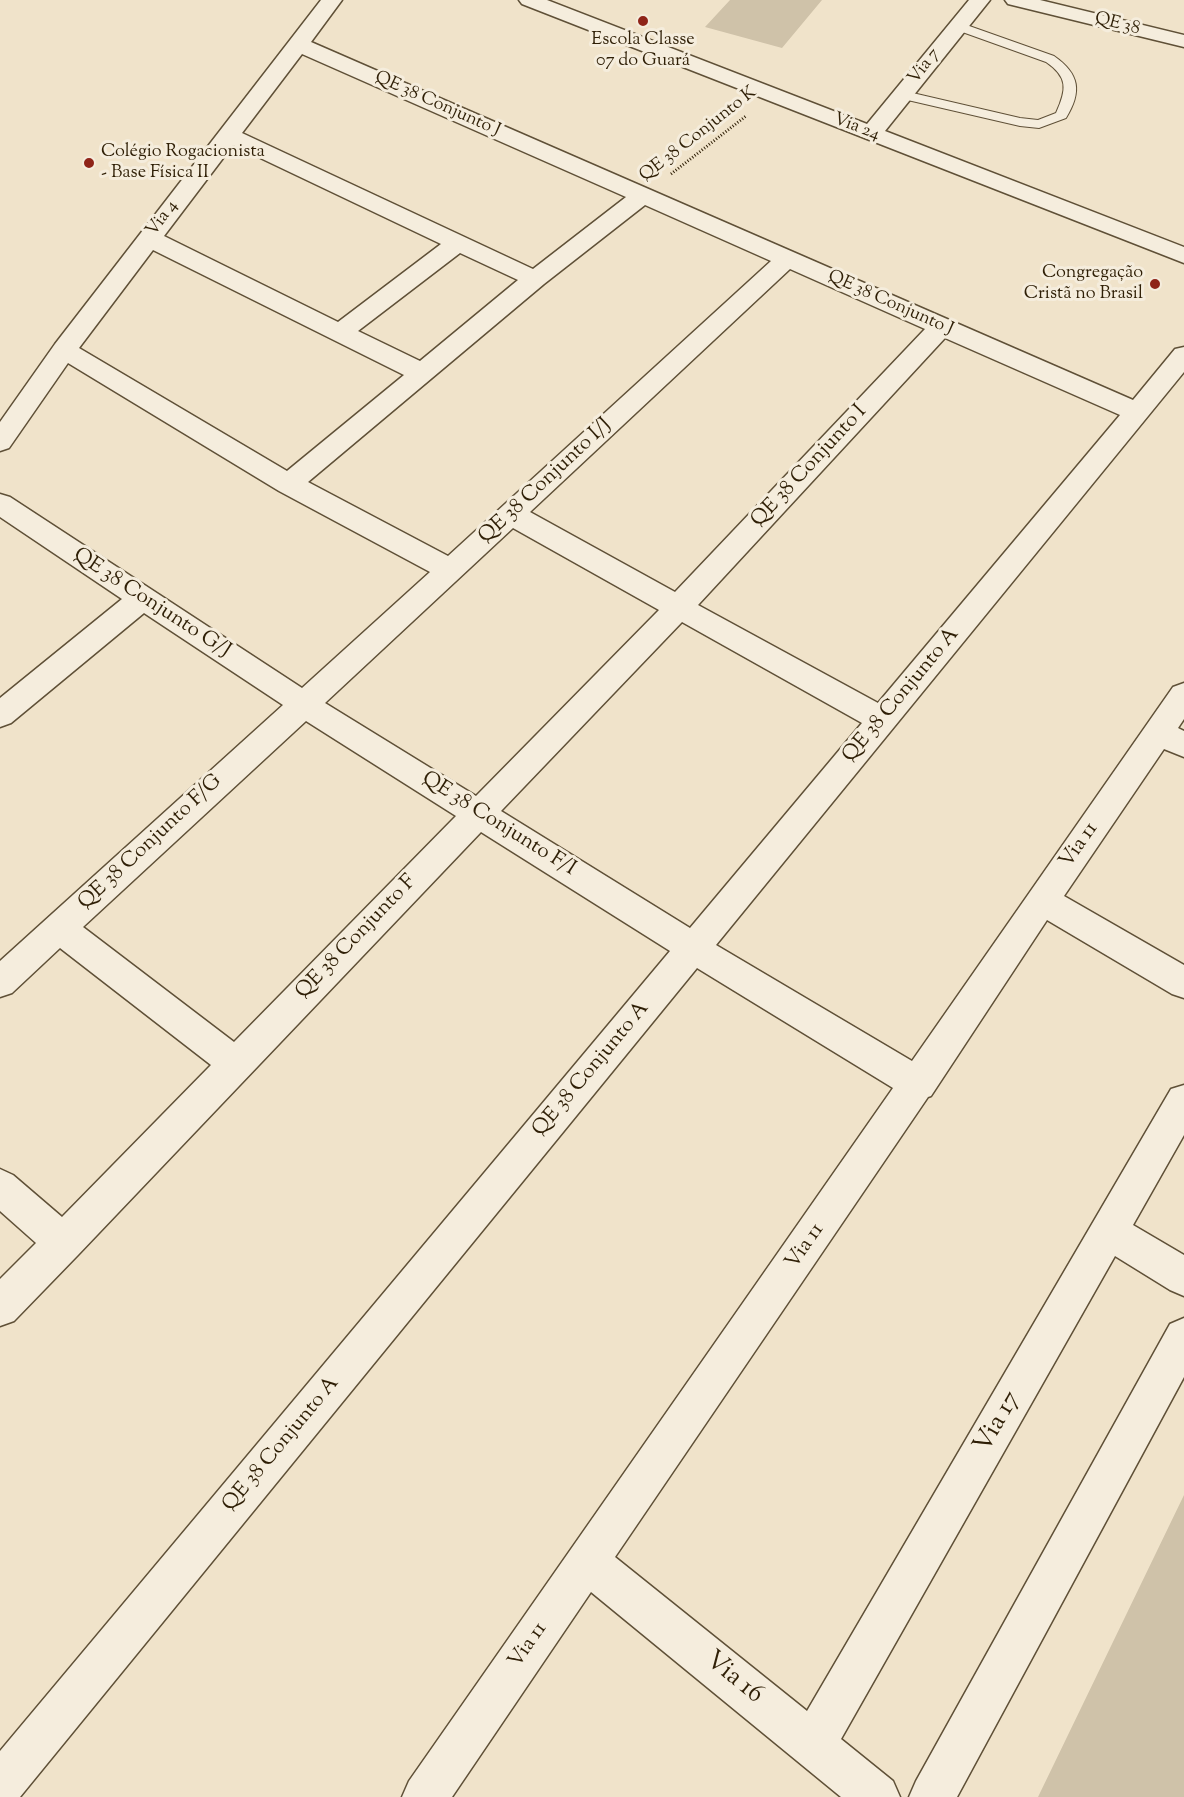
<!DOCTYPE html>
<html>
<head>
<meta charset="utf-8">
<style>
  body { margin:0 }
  canvas { display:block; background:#f0e3ca }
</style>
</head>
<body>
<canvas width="1184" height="1797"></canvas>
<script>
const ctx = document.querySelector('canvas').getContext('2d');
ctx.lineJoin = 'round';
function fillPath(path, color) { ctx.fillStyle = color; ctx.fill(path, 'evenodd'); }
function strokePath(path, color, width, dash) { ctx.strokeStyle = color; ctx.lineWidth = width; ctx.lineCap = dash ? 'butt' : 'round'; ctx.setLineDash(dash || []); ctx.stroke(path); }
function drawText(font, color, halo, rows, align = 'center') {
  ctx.font = font + ' "Sorts Mill Goudy",serif'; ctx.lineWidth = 6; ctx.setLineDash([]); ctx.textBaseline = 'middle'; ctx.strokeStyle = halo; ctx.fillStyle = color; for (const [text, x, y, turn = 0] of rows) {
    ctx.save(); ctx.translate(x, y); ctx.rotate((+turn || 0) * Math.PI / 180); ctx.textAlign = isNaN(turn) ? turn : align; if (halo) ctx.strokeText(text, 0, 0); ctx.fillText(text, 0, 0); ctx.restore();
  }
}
fillPath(new Path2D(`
  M730 0H822L782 48 705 27Z
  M1184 1495V1797H1038Z`), '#cfc2a9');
const lane = new Path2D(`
  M958 22 1054 56C1080 74 1082 92 1066 118L1039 128 1020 126 899 98 898 95 899 92 904 91 1020 118 1038 120 1056 113C1067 89 1068 77 1046 62L954 29 952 26Z`);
const street = new Path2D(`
  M321 0H342L311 42 1133 400 1175 349 1184 347V372L716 945 912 1061 1173 687 1184 683V719L1178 728 1184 731V757L1164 749 1064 896 1184 965V998L1172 994 1047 920 931 1096 928 1097 615 1557 807 1711 1171 1089 1184 1085V1135L1133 1225 1184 1255V1296L1170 1290 1115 1256 841 1739 893 1781 900 1797H841L591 1592 452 1797H402L409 1781 893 1088 697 968 20 1797H0V1751L670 951 481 832 77 1256 14 1321 0 1326V1279L36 1243 0 1211V1169L13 1175 62 1217 211 1065 60 948 12 993 0 997V961L283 705 144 613 11 723 0 727V698L122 599 0 517V494L10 497 302 688 430 572 279 491 68 363 9 448 0 451V422L55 344ZM302 54 626 197 533 269 242 133ZM233 145 441 244 338 322 164 236ZM645 205 771 261 448 556 308 482 544 284ZM153 250 404 375 287 471 79 348ZM460 253 518 280 420 361 358 331ZM790 269 925 329 675 592 530 512ZM945 338 1120 415 878 703 698 605ZM513 528 659 610 476 796 325 703ZM682 622 862 723 690 928 501 811ZM306 721 456 816 234 1042 83 927Z
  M519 0H547L867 124 969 0H990L885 131 1184 247V263L522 4Z
  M1005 0H1040L1184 35V47L1008 4Z
  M1184 1318V1377L957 1797H909L916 1781 1170 1324Z`);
strokePath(lane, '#5f5037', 2);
strokePath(street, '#5f5037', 3);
strokePath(new Path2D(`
  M671 174 746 116`), '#2f1f06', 3, [1, 2]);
fillPath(lane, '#f5eddd');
fillPath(street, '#f5eddd');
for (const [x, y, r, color] of [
  [643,21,6,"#8f2418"],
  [89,163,6,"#8f2418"],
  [1155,284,6,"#8f2418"]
]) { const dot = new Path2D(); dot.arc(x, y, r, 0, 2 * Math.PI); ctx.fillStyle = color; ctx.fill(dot); strokePath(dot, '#f5eddd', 2); }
drawText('18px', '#2f1f06', '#f5eddd', [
  ["QE 38",1117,25,14],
  ["Via 7",925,67,-52],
  ["QE 38 Conjunto J",437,105,24],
  ["Via 24",856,128,21],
  ["QE 38 Conjunto K",699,135,-38],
  ["Via 4",163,219,-53],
  ["QE 38 Conjunto J",890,304,24]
]);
drawText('18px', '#2f1f06', '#f5eddd', [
  ["Escola Classe",643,41],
  ["07 do Guará",643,62],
  ["Colégio Rogacionista",101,153,"left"],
  ["- Base Física II",101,174,"left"],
  ["Congregação",1143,274,"right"],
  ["Cristã no Brasil",1143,295,"right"]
]);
drawText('21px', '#2f1f06', '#f5eddd', [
  ["QE 38 Conjunto I",810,467,-47],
  ["QE 38 Conjunto I/J",546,482,-43],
  ["QE 38 Conjunto G/J",151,604,33],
  ["QE 38 Conjunto A",902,696,-50],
  ["QE 38 Conjunto F/I",498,825,32],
  ["QE 38 Conjunto F/G",151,843,-43],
  ["Via 11",1080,846,-55],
  ["QE 38 Conjunto F",357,938,-46],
  ["QE 38 Conjunto A",592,1070,-50],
  ["Via 11",806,1247,-55],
  ["QE 38 Conjunto A",282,1445,-50],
  ["Via 11",529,1646,-55]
]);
drawText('26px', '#2f1f06', '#f5eddd', [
  ["Via 17",999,1423,-60],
  ["Via 16",733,1679,39]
]);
</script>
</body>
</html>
